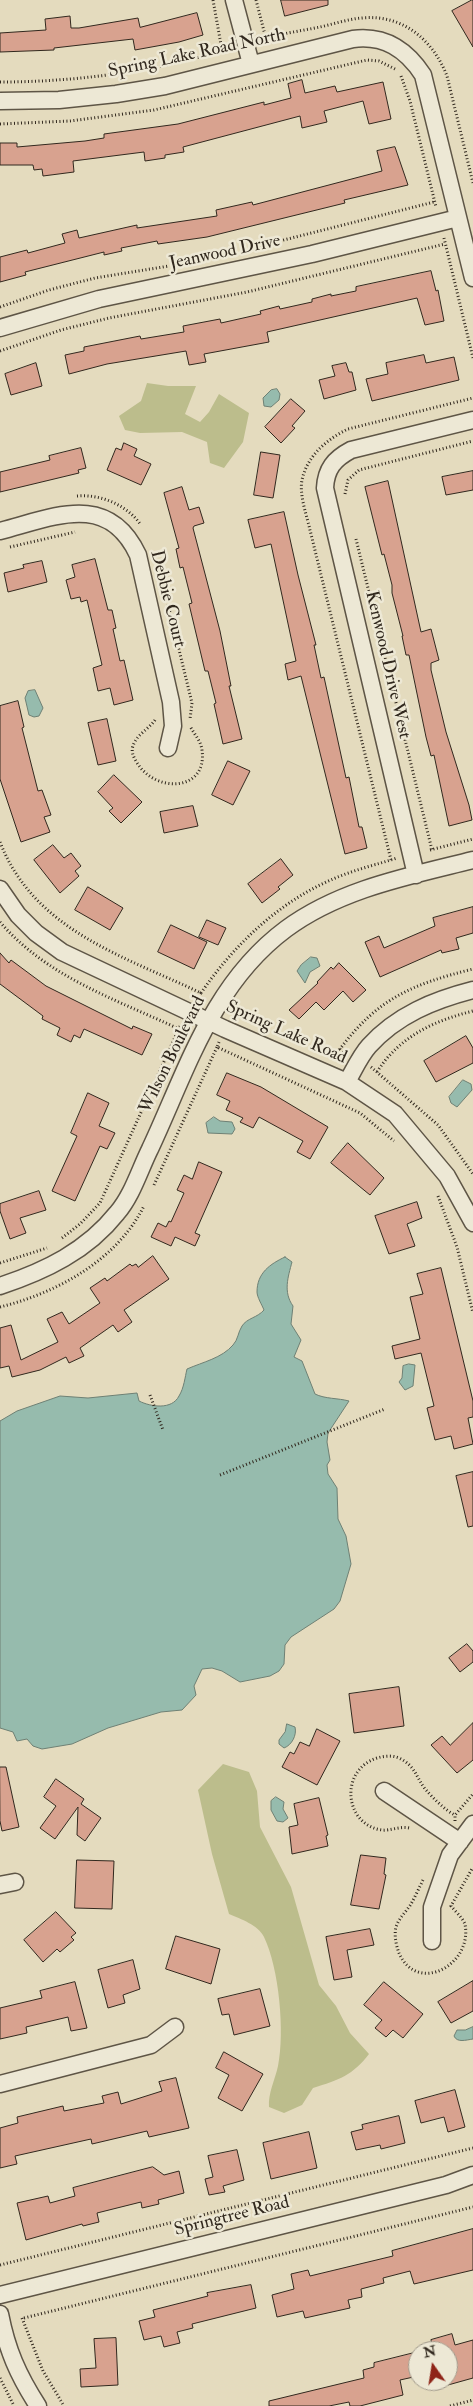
<!DOCTYPE html>
<html>
<head>
<meta charset="utf-8">
<style>
  body { margin:0 }
  #map { position:relative; width:473px; height:2406px; overflow:hidden; background:#e4dbbe; font-family:"IM FELL Double Pica",serif }
  canvas { display:block }
  .north { position:absolute; left:408px; top:2341px; width:50px; height:50px; box-sizing:border-box; background:#ede8d5; border:1px solid #a29b8c; border-radius:50%; rotate:347deg; font-size:14px; font-weight:700; line-height:20px; text-align:center; color:#31281e }
  .north::after { content:''; display:block; margin:auto; width:18px; height:22px; background:#8f2418; clip-path:polygon(50% 0,100% 100%,50% 72%,0 100%) }
</style>
</head>
<body>
<div id="map">
<canvas width="473" height="2406"></canvas>
<div class="north">N</div>
</div>
<script>
const ctx = document.querySelector('canvas').getContext('2d');
ctx.lineJoin = 'round';
function fillPath(path, color) { ctx.fillStyle = color; ctx.fill(path, 'evenodd'); }
function strokePath(path, color, width, dash) { ctx.strokeStyle = color; ctx.lineWidth = width; ctx.lineCap = dash ? 'butt' : 'round'; ctx.setLineDash(dash || []); ctx.stroke(path); }
function drawText(font, color, halo, rows, align = 'center') {
  ctx.font = font + ' "IM FELL Double Pica",serif'; ctx.lineWidth = 5; ctx.setLineDash([]); ctx.textBaseline = 'middle'; ctx.strokeStyle = halo; ctx.fillStyle = color; for (const [text, x, y, turn = 0] of rows) {
    ctx.save(); ctx.translate(x, y); ctx.rotate((+turn || 0) * Math.PI / 180); ctx.textAlign = isNaN(turn) ? turn : align; if (halo) ctx.strokeText(text, 0, 0); ctx.fillText(text, 0, 0); ctx.restore();
  }
}
fillPath(new Path2D(`
  M147 383 168 386H196L185 414 200 422 209 412 219 394 249 413 243 442 224 468 210 463 207 442 182 432 140 433 125 430 119 416 141 401Z
  M223 1764 249 1772 257 1791 260 1827 291 1887 319 1985 336 2006 350 2033 369 2054C353 2075 339 2080 313 2088L302 2105 284 2113 269 2107C268 2093 275 2080 278 2066 285 2032 279 1968 264 1937 258 1925 241 1919 229 1914L212 1854 198 1790Z`), '#bcbd8c');
const water = new Path2D(`
  M277 389 280 394 279 400 271 407 264 406 263 398 271 390Z
  M35 690 43 708 39 716 34 717 29 715 25 698 28 691Z
  M311 957 317 958 320 966 310 972 305 983 297 971 301 965Z
  M463 1080 471 1084 472 1090 457 1107 451 1103 449 1097Z
  M214 1117 220 1121 232 1122 235 1129 232 1134 208 1133 206 1123Z
  M285 1257 292 1262C288 1277 283 1292 293 1306L291 1324 301 1340 294 1357 302 1361 315 1394C325 1399 338 1398 349 1401L328 1433 327 1442 330 1460 327 1465 328 1474 337 1488 338 1519 346 1536 351 1564 340 1601 334 1609 291 1637 285 1645 284 1664 279 1671 270 1676 240 1682 222 1671 212 1668 202 1669 194 1686 196 1695 182 1710 161 1712 108 1728 72 1744 42 1749 33 1746 27 1739 17 1741 13 1732 0 1728V1421L17 1411 60 1396 88 1398 137 1393 139 1401C151 1407 172 1410 179 1396 184 1388 185 1377 187 1369 203 1362 222 1358 233 1345 238 1340 238 1332 242 1326 247 1318 257 1318 264 1310 262 1305 257 1297 257 1292 257 1273 270 1264 285 1257Z
  M409 1364 415 1365 413 1386 405 1390 399 1382 402 1378 403 1366Z
  M287 1724 295 1727C297 1735 292 1745 284 1748L279 1744V1740L285 1732Z
  M276 1797 284 1802 283 1809 288 1818 283 1822 277 1821 271 1810V1801Z
  M473 2027V2039C466 2040 457 2043 454 2036L457 2030H465Z`);
fillPath(water, '#96bbad');
strokePath(water, '#6e8074', 1);
const building = new Path2D(`
  M281 0H328V5L285 16Z
  M472 0H473V47L452 11Z
  M197 13 203 35 179 42 135 50 133 39 54 48V50L0 52V33L46 30 45 19 70 16 71 28H79L138 18 140 27Z
  M302 80 305 93 335 86 337 92 383 82 391 119 369 124 363 101 324 111 327 122 302 128 300 116 183 147 184 152 165 155V158L145 161 144 152 73 161 74 172 43 176 42 169 34 170 33 165H0V143H17V147L85 141 104 138V134L178 124 264 102V105L291 98 288 84Z
  M395 147 408 185 344 200 345 203 207 237 158 244 157 241 121 248 122 251 104 255V252L25 272 26 275 0 282V257L27 250 28 253 65 243 62 234 77 230 79 238 137 225V228L217 216 216 210 252 202 253 205 382 171 377 151Z
  M431 271 436 291 438 290 444 321 425 325 417 298 267 332 269 342 204 354 206 362 189 365 186 351 107 364 69 374 65 355 84 351V347L140 336 141 339 184 332 183 326 220 319 221 323 261 314 260 311 279 306 280 309 312 302V299L331 294V296L356 291V287Z
  M424 355 426 363 454 357 459 380 372 401 366 379 388 374 386 363Z
  M36 363 42 386 11 395 5 374Z
  M346 363 349 372H352L356 390 324 399 319 380 335 376 332 366Z
  M291 399 305 411 292 426 295 428 281 443 265 427Z
  M124 443 137 449 134 456 151 464 141 485 107 470 116 448 121 450Z
  M81 448 86 468 78 470 79 473 0 492V472L50 460 49 456Z
  M261 452 280 455 273 498 254 495Z
  M473 471V490L446 495 442 477Z
  M388 481 421 632 431 629 439 660 431 663V670L446 732 469 805 472 820 449 826 434 755 431 756 426 737 409 655H406L402 636H403L392 593V585L384 554 382 555 365 487Z
  M182 487 189 510 199 507 204 523 194 526 193 528 220 631 231 686H229L242 739 223 744 214 704 216 703 208 671H205L189 604 192 603 183 567 180 568 176 549 179 548 164 493Z
  M284 512 298 575 316 645H314L321 678 324 677 346 778 349 777 359 827H362L367 848 345 854 301 676 288 680 285 664 296 661 271 544 255 548 248 520Z
  M95 559 108 610H112L116 628 113 629 120 661 124 660 133 700 114 705 110 688 98 691 93 668 102 665 87 600 81 602 80 597 71 599 66 580 75 577 72 565Z
  M42 561 47 582 8 592 4 573 24 568 23 565Z
  M18 701 24 727 22 728 38 791 42 790 51 815 44 817 50 832 21 842 0 779V706Z
  M107 719 116 761 98 765 88 723Z
  M228 761 250 771 233 805 212 795Z
  M114 775 142 802 121 823 109 811 113 808 98 792Z
  M193 806 198 826 164 833 160 812Z
  M53 845 64 858 71 853 81 866 75 871 79 876 60 893 34 860Z
  M281 859 293 875 278 887 280 889 262 903 248 884Z
  M88 887 123 908 110 930 75 910Z
  M473 907V933L456 938 459 949 442 953 441 950 380 977 365 942 379 936 384 948 435 926 433 918Z
  M207 920 226 928 218 945 199 937Z
  M171 925 207 942 194 969 158 952Z
  M0 953 9 963 11 960 46 986 132 1029 133 1026 152 1034 142 1055 84 1029 80 1038 74 1035 71 1042 57 1035 60 1028 42 1019 43 1016 0 984Z
  M339 963 366 990 353 1002 343 991 324 1010 316 1002 299 1019 289 1010 318 983 317 982 331 967 333 969Z
  M466 1036 473 1048V1063L436 1082 424 1061Z
  M227 1073 261 1087 328 1127 310 1159 297 1152 303 1141 259 1117 253 1128 240 1122 243 1118 226 1110 230 1101 217 1095Z
  M88 1093 109 1103 99 1126 115 1133 107 1149 100 1146 75 1201 52 1191 77 1136 71 1133Z
  M348 1143 384 1178 370 1195 331 1163Z
  M199 1162 222 1172 195 1233 200 1235 195 1246 175 1237 171 1246 151 1237 158 1223 166 1227 169 1221 171 1222 184 1193 177 1190 184 1175 192 1179Z
  M39 1191 46 1210 20 1218 26 1233 10 1239 0 1211V1204Z
  M417 1202 422 1218 407 1224 415 1246 389 1254 375 1216Z
  M153 1256 169 1279 124 1310 132 1322 118 1332 113 1325 80 1348 84 1356 69 1363 66 1357 40 1370 12 1377 9 1366 0 1368V1328L11 1325 21 1360 58 1342 47 1319 62 1312 69 1324 100 1303 90 1288 105 1278 107 1281 130 1264 132 1266 136 1264 138 1267Z
  M441 1268 473 1401V1417L468 1418 473 1444 454 1449 451 1436 435 1440 427 1408 434 1406 421 1353 395 1359 392 1346 420 1339 410 1297 423 1294 417 1274Z
  M473 1472V1526L468 1527 456 1476Z
  M467 1644 473 1651V1662L460 1672 449 1658Z
  M399 1687 404 1726 354 1733 349 1694Z
  M473 1723V1760L457 1773 431 1745 442 1736 450 1745Z
  M317 1729 340 1741 317 1785 282 1767 290 1752 294 1754 300 1742 309 1746Z
  M0 1767H6L19 1827 2 1831 0 1821Z
  M56 1779 84 1799 81 1804 101 1818 85 1841 77 1835 78 1807 55 1839 40 1828 56 1806 44 1797Z
  M319 1798 328 1835 326 1836 328 1846 292 1854 289 1827 298 1825 294 1804Z
  M361 1855 386 1858 384 1874 386 1875 379 1909 351 1905Z
  M77 1860 114 1861 112 1909 75 1908Z
  M56 1912 76 1933 71 1937 74 1940 60 1952 57 1949 43 1962 24 1940Z
  M370 1929 374 1945 347 1950 352 1977 334 1980 326 1937Z
  M176 1936 220 1949 211 1984 166 1969Z
  M133 1960 140 1989 123 1995 125 2003 108 2008 98 1970Z
  M473 1981V2011L451 2023 438 2002Z
  M75 1982 87 2028 71 2031 68 2017 26 2027 27 2033 0 2039V2008L42 1998 40 1991Z
  M384 1982 423 2014 403 2038 393 2030 386 2037 375 2028 382 2020 364 2005Z
  M260 1989 270 2026 234 2035 229 2014 222 2015 218 1999Z
  M224 2052 263 2074 242 2111 218 2098 229 2075 216 2068Z
  M176 2078 189 2128 149 2137 147 2131 92 2144 91 2139 15 2156 17 2164 0 2168V2128L18 2123 17 2117 63 2106 64 2111 104 2103 102 2096 118 2092 121 2104 162 2091 159 2082Z
  M455 2090 465 2127 448 2132 444 2117 421 2123 415 2101Z
  M399 2116 405 2143 381 2149 380 2145 356 2150 351 2132 363 2129 362 2125Z
  M309 2132 317 2168 271 2179 263 2143Z
  M237 2150 244 2180 223 2186 225 2192 209 2195 205 2179 213 2177 208 2156Z
  M153 2167 164 2175 179 2171 184 2193 158 2200 159 2204 142 2208 141 2202 97 2213 99 2222 83 2226 82 2224 26 2240 17 2203 48 2196 50 2203 75 2196 73 2188Z
  M473 2229V2270L414 2284 410 2271 383 2278 384 2283 361 2289 362 2297 348 2300 350 2308 305 2318 303 2311 277 2317 272 2295 294 2289 291 2274 308 2270 310 2276 393 2256 392 2251Z
  M251 2285 256 2308 192 2324 193 2328 177 2332 180 2343 164 2347 161 2336 144 2340 139 2321 155 2317 153 2310 208 2296 207 2293Z
  M452 2334 455 2345 473 2340V2378L448 2385V2351H434L431 2340Z
  M116 2338 118 2385 81 2387 80 2369 96 2368 94 2339Z
  M418 2352V2376L400 2380 403 2395 360 2406H350L349 2402 329 2406H269V2401L364 2378 363 2370 374 2367V2363Z`);
fillPath(building, '#d8a28f');
strokePath(building, '#31281e', 1);
const minor = new Path2D(`
  M234 0 251 64
  M0 101 59 100 116 94 165 86 353 39C384 35 406 49 423 75L473 278
  M0 328 99 299 312 254 458 218
  M0 531C54 517 108 491 138 555L171 702 173 726 168 748
  M416 875 325 488C326 469 334 459 351 450L473 420
  M0 889 18 915 36 933 62 952 225 1029 347 1082 395 1114 447 1176 473 1223
  M347 1082C354 1070 360 1056 369 1046 397 1015 434 1000 473 990
  M0 1286C45 1271 87 1251 117 1213 132 1196 140 1169 150 1149 187 1070 212 984 286 929 340 889 409 876 473 860
  M384 1791 460 1842
  M0 1885 15 1882
  M432 1941V1907L450 1855 473 1824
  M0 2084 151 2045 175 2027
  M0 2295 446 2185 473 2175
  M0 2314C7 2350 18 2375 38 2406`);
strokePath(minor, '#5e5546', 19);
strokePath(new Path2D(`
  M213 0 222 50
  M256 0 264 31 270 44
  M259 40C279 34 300 31 320 27 334 24 348 19 362 18 403 14 433 40 447 76L473 183
  M401 76 410 101 436 207
  M0 82C78 82 157 71 232 48
  M0 124 70 121 154 110 367 60 379 61 395 69
  M444 238 473 358
  M256 247 434 202
  M0 307 49 290 95 278 169 266
  M0 351 61 330 109 318 247 292 445 244
  M345 494 348 480 359 470 473 441
  M77 496C101 494 127 505 141 525
  M356 539 432 850
  M10 547 75 532
  M163 584 192 703 190 719
  M155 720C149 729 136 735 133 746 131 751 133 756 136 761 154 794 208 792 202 750 201 741 194 734 190 726
  M0 842C34 930 123 956 201 993L197 999
  M430 850 473 839
  M391 860 310 530C307 516 299 495 302 480 307 456 327 439 348 429L473 398
  M0 922C47 977 115 999 179 1029
  M201 993C236 942 284 897 343 875 361 868 379 864 397 858
  M219 1042 217 1047 360 1113 394 1141
  M346 1054 340 1049C378 998 413 984 473 969
  M371 1067 438 1125 473 1174
  M377 1072C399 1037 433 1021 473 1011
  M154 1185 217 1047
  M438 1196 457 1247 473 1313
  M62 1238 80 1224 100 1203 181 1024
  M0 1263 47 1248
  M0 1307C57 1293 117 1260 144 1206
  M150 1395 163 1430
  M220 1475 385 1409
  M455 1821V1815L473 1794
  M409 1828C400 1826 390 1831 382 1830 344 1825 339 1770 377 1758 384 1756 392 1755 399 1758 416 1766 416 1778 426 1790 433 1798 446 1811 455 1815
  M423 1880C419 1888 415 1897 411 1904 406 1912 399 1918 396 1927 394 1935 396 1945 399 1953 417 1995 473 1965 465 1924 462 1917 455 1911 451 1906L473 1867
  M0 2265 473 2148
  M22 2318 43 2371 64 2406
  M24 2318 473 2207
  M0 2378 14 2406
  M450 2406 473 2400`), '#31281e', 3, [1, 2.5]);
strokePath(minor, '#ede8d5', 16);
drawText('18px', '#31281e', '#ede8d5', [
  ["Spring Lake Road North",197,54,-12],
  ["Jeanwood Drive",225,253,-12],
  ["Debbie Court",167,599,76],
  ["Kenwood Drive West",387,665,77],
  ["Spring Lake Road",286,1033,24],
  ["Wilson Boulevard",173,1055,-64],
  ["Springtree Road",232,2217,-14]
]);
</script>
</body>
</html>
